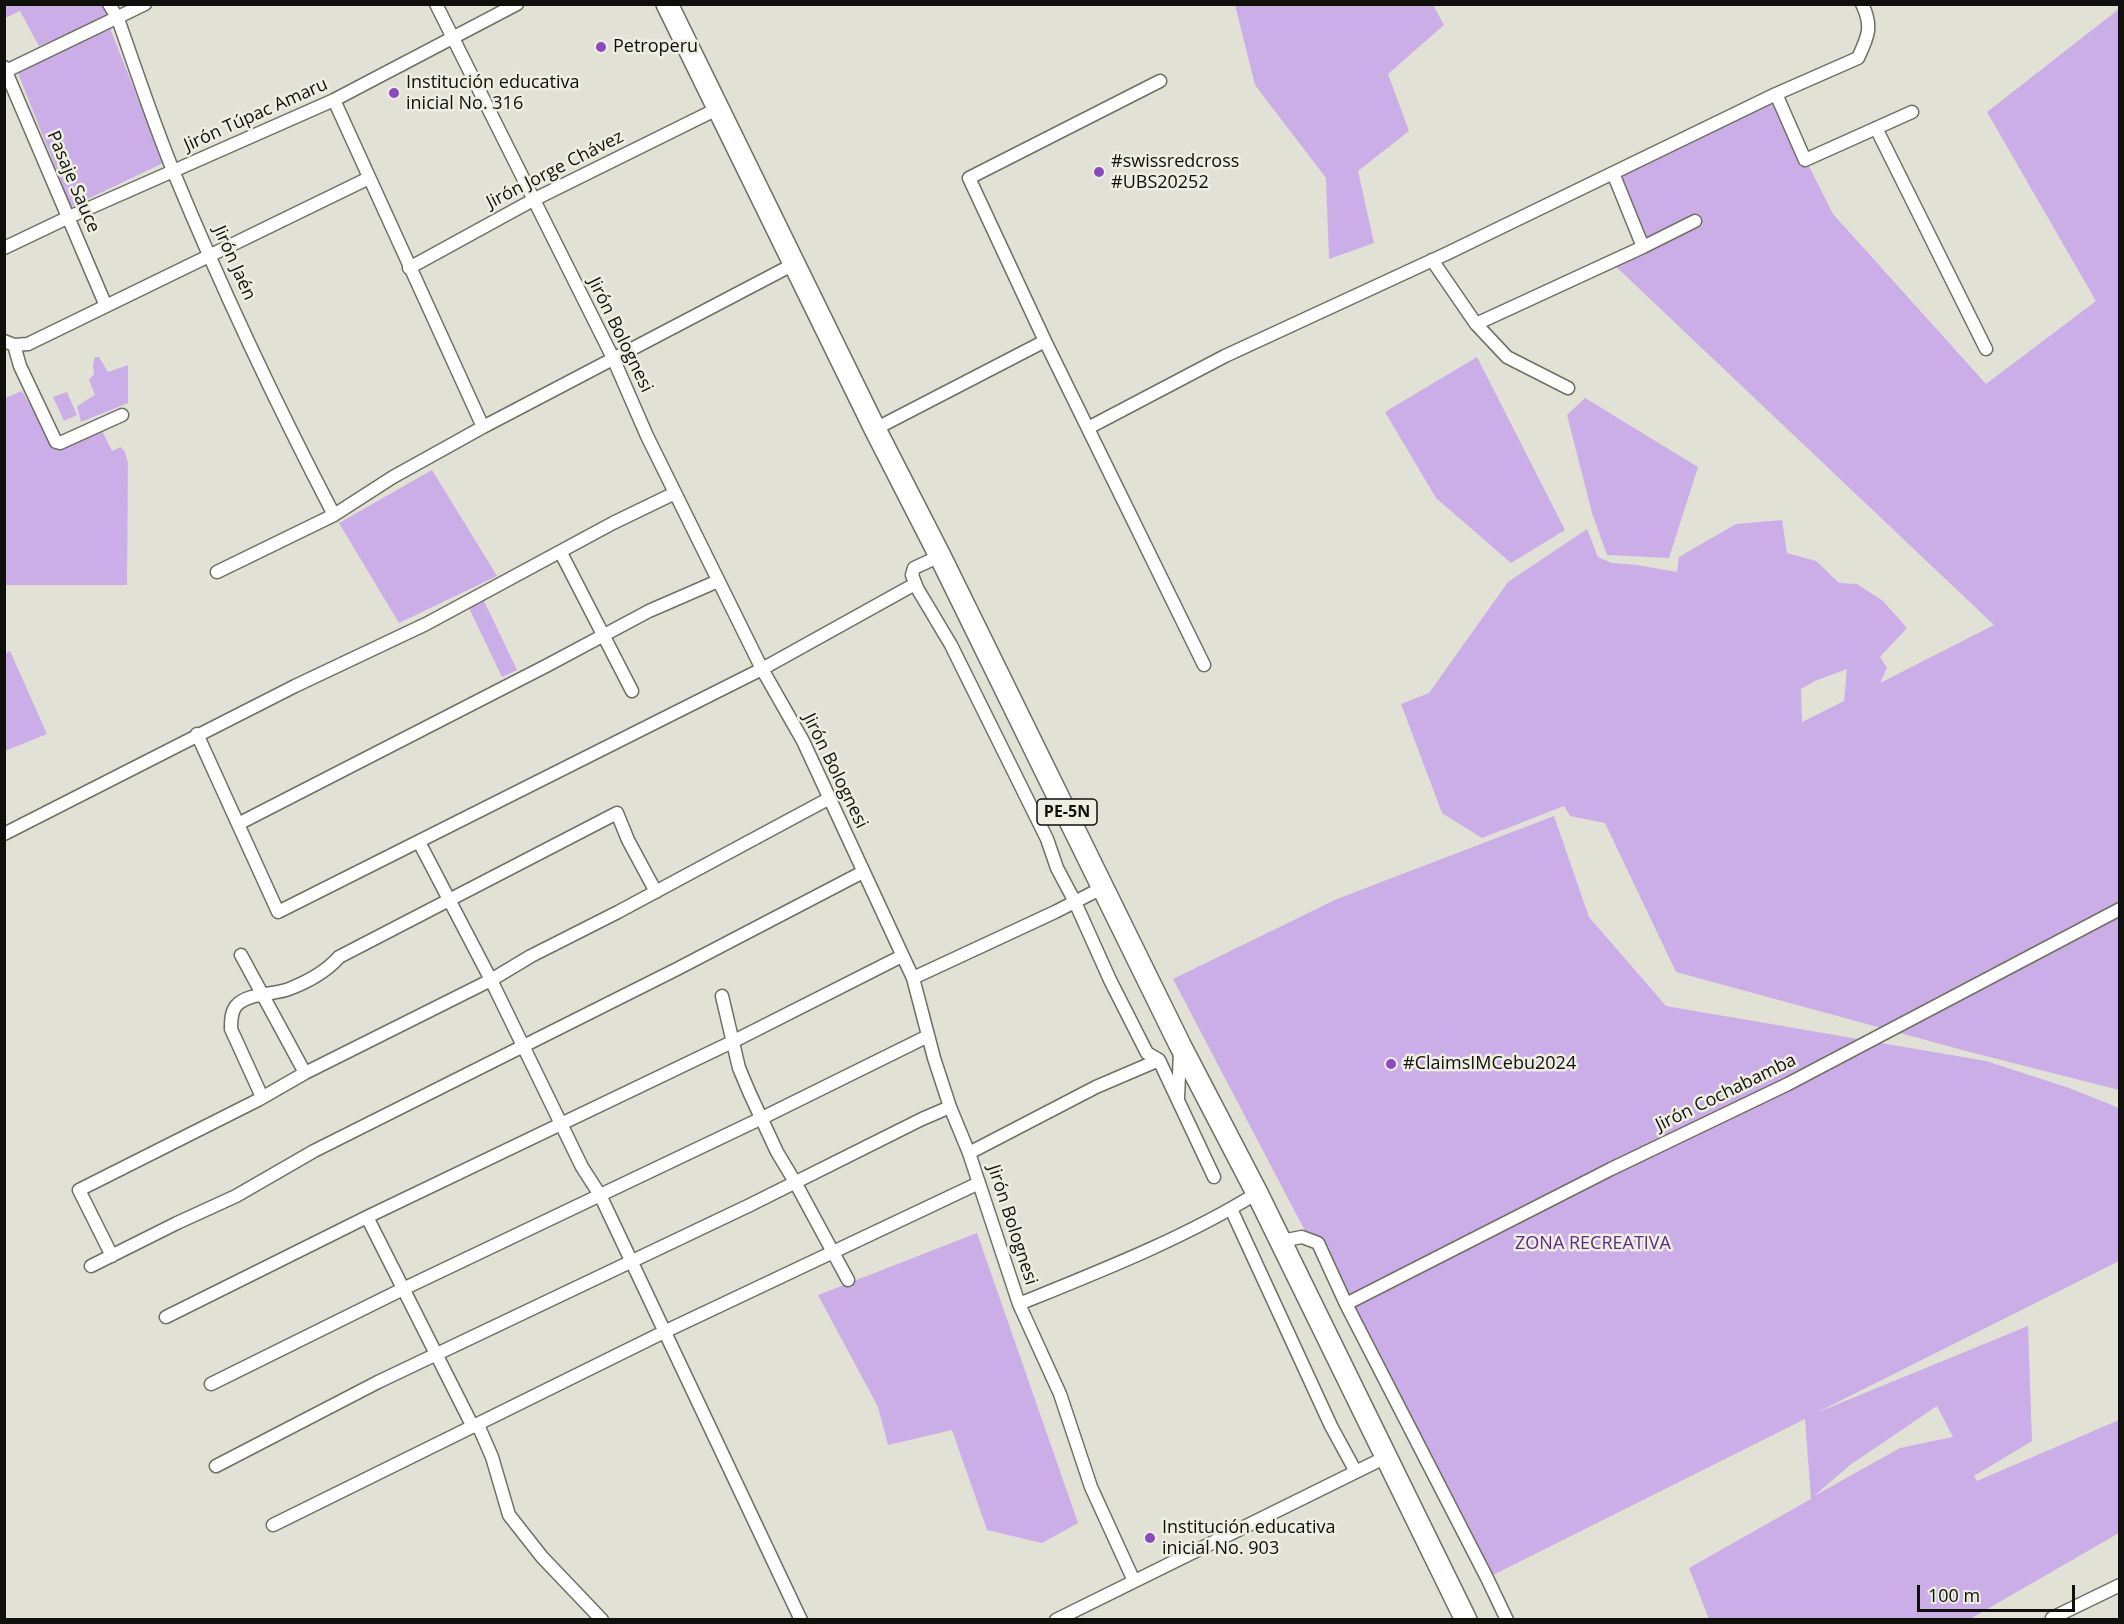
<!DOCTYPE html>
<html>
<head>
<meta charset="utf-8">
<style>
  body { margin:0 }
  #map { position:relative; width:2124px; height:1624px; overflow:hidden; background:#e1e1d5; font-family:"Open Sans",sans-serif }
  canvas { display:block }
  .frame { position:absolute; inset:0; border:6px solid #0f0f0b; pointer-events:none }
  .scale { position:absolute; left:1917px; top:1585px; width:158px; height:27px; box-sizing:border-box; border:3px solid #0f0f0b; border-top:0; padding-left:8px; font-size:18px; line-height:21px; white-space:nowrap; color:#0f0f0b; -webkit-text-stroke:4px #efeee2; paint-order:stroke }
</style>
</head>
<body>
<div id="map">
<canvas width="2124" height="1624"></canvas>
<div class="frame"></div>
<div class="scale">100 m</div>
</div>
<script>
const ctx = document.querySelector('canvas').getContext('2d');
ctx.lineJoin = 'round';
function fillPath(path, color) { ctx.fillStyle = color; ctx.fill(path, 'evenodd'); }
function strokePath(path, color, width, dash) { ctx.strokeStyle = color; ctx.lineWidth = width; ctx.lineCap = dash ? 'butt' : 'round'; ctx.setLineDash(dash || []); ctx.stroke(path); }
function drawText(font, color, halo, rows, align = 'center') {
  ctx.font = font + ' "Open Sans",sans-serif'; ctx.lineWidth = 5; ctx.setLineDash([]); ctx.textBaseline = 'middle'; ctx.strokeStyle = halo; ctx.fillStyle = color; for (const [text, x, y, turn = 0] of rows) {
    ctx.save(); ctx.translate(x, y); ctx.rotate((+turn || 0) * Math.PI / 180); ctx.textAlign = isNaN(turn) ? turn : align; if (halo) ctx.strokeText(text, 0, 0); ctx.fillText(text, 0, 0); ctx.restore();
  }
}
fillPath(new Path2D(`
  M5 4 103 5 110 17 39 46 20 11 5 18Z
  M1235 5H1433L1444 25 1388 74 1409 131 1358 171 1374 243 1329 259 1326 178 1255 85Z
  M2119 9V1090L1966 1051 1676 972 1605 823 1570 816 1564 806 1482 838 1442 813 1401 704 1429 693 1508 582 1587 529 1598 557 1612 563 1637 565 1677 572 1679 557 1736 524 1782 520 1787 553 1816 561 1839 583 1857 584 1883 601 1907 628 1880 657 1887 668 1880 683 1994 625 1611 262 1643 246 1614 175 1773 95 1833 214 1986 384 2096 301 1987 112ZM1847 669 1844 701 1802 722 1801 689 1815 681Z
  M110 28 163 163 71 207 18 73Z
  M95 357H99L108 372 128 365V403L81 422 77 406 95 395 89 380 94 374 93 365Z
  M1477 357 1565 530 1511 563 1436 498 1385 412Z
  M22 391 54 448 100 427 112 451 121 447 125 452 128 463 127 585H5V398Z
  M67 392 77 415 64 421 53 397Z
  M1585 398 1698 467 1669 558 1607 555 1592 513 1567 415Z
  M432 470 497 576 399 623 339 523Z
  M484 601 517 670 502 677 469 608Z
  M10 651 47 734 5 751V654Z
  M1554 816 1589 917 1666 1006 1986 1061 2069 1088 2119 1108V1261L1816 1413 2028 1326 2032 1441 1974 1476 1977 1481 2119 1420V1533L1970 1619H1709L1689 1568 1811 1499 1805 1419 1487 1578 1173 979 1337 899ZM1937 1406 1953 1437 1900 1448 1814 1496 1850 1465Z
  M977 1233 1078 1523 1042 1543 987 1530 952 1430 888 1445 878 1407 818 1295Z`), '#cbaee8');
const minor = new Path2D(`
  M109 4 118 19C136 70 153 122 174 173 222 289 276 404 334 515
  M436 4 613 358 647 436 762 669 803 741 913 978 934 1058 950 1107 969 1153 1019 1304 1060 1394 1091 1487 1134 1581
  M4 67 106 306
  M4 72 145 4
  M1160 81 969 178 1045 341 1204 665
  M1776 94 1805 160 1912 112
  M334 100 483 427
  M1876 128 1986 349
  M1613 173 1643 247 1695 221
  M4 248 69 217 334 100 517 4
  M1432 260 1476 324 1643 247
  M409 268 533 200 719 108
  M1476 324 1507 357 1568 388
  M4 341 14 345 28 344 369 178
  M14 345 20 366 56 442 60 443 122 415
  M1088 428 1225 356 1448 253 1776 94 1858 58C1868 37 1873 26 1862 4
  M875 429 1045 341
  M561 553 632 691
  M940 556 914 568 912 575 917 588 951 645 1047 839 1057 868 1075 902 1110 980 1147 1053 1159 1060 1214 1177
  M217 572 334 515 393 477 483 427 794 264
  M197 734 278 912 762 669 915 584
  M238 824 546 666 649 611 718 581
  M4 834 295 686 426 624 613 523 675 493
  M419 842 491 980 582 1167 600 1195 610 1216 801 1620
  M241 955 305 1073
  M913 978 1055 912 1104 887
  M722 996 739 1068 750 1094 777 1152 795 1182 848 1280
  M262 1097 231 1029C231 1022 231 1012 236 1006 247 993 273 995 289 989 307 982 326 972 339 957L617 813 628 840 656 892
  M1178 1098 1180 1052
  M969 1153 1096 1087 1159 1060
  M1231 1209 1331 1426 1356 1472
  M367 1217 473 1427
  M1281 1241 1302 1237 1318 1243 1346 1304 1487 1578 1507 1620
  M112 1256 79 1190 258 1100 305 1073 491 980 531 956 618 912 830 798
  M91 1266 177 1223 236 1196 314 1151 677 969 863 872
  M1019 1304C1098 1272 1185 1238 1257 1193
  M1346 1304 1611 1169 1788 1084 2120 909
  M166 1317 367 1217 732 1042 902 956
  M211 1384 403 1289 762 1118 928 1036
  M478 1425 492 1457 509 1515 542 1557 602 1620
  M216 1466 378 1382 750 1205 922 1119 950 1107
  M273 1525 664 1332 979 1183
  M1056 1620 1386 1457
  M2053 1620 2052 1618 2120 1585`);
const trunk = new Path2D(`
  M667 4 875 429 940 556 1180 1045 1257 1193 1466 1620`);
strokePath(minor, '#6f6f64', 15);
strokePath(trunk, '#6f6f64', 24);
strokePath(minor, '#fff', 12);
strokePath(trunk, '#fff', 21);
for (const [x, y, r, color] of [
  [601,47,6,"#8b4abe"],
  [394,93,6,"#8b4abe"],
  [1099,172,6,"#8b4abe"],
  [1391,1064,6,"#8b4abe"],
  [1150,1538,6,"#8b4abe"]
]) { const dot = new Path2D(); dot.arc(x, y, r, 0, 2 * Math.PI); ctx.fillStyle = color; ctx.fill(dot); strokePath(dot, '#efeee2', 2); }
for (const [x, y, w] of [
  [1067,812,60]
]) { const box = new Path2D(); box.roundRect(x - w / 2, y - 13, w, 26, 4.5); ctx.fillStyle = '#efeee2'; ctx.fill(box); strokePath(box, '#0f0f0b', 1.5); }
drawText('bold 16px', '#0f0f0b', null, [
  ["PE-5N",1067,812]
]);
drawText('18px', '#0f0f0b', '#efeee2', [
  ["Petroperu",613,47],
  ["Institución educativa",406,83],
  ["inicial No. 316",406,104],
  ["#swissredcross",1111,162],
  ["#UBS20252",1111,183],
  ["#ClaimsIMCebu2024",1403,1064],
  ["Institución educativa",1162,1528],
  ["inicial No. 903",1162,1549]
], 'left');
drawText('18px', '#0f0f0b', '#efeee2', [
  ["Jirón Túpac Amaru",256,115,-24],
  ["Jirón Jorge Chávez",555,170,-27],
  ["Pasaje Sauce",73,182,67],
  ["Jirón Jaén",234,263,66],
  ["Jirón Bolognesi",620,335,64],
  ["Jirón Bolognesi",835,771,64],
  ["Jirón Cochabamba",1726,1093,-26],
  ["Jirón Bolognesi",1012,1225,72]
]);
drawText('18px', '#5e2b84', '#efeee2', [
  ["ZONA RECREATIVA",1593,1244]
]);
</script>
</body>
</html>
